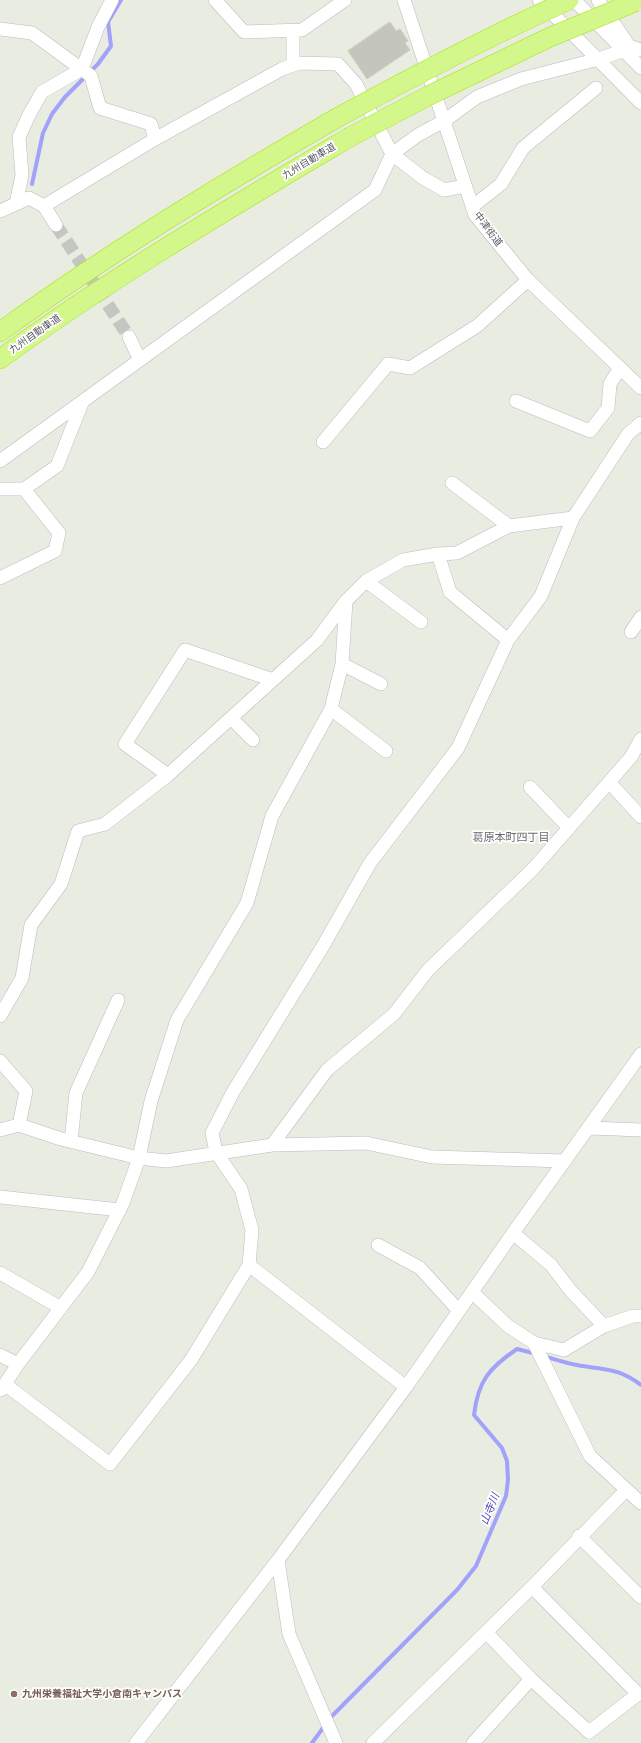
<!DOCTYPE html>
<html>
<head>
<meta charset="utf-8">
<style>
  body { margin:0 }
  canvas { display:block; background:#e8ece1 }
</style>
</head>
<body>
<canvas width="641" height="1743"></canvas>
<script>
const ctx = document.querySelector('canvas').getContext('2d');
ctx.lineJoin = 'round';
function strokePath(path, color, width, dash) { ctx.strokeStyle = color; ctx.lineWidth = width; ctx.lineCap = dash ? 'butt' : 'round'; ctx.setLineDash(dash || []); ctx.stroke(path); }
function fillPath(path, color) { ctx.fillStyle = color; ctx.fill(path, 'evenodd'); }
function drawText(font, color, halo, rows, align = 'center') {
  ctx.font = font + ' "Golos Text","Noto Sans JP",sans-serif'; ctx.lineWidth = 3.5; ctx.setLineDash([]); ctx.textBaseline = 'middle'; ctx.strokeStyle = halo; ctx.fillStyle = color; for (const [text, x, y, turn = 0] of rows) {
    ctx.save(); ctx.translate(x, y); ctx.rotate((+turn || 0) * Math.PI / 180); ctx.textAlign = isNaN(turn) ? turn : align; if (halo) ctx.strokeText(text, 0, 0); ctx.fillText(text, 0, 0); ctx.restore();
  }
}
strokePath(new Path2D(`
  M32 184 43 133 52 114 65 97 98 64 111 46 108 22 121 0
  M543 1356C554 1359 565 1363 577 1365 603 1370 618 1367 641 1385
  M312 1743 331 1717 457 1590 476 1566 506 1496 508 1480 507 1461 502 1448 474 1415C478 1381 489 1368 517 1349L537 1354`), '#a3a2fb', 4);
const building = new Path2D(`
  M390 22 396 31 400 29 408 41 405 43 410 50 367 79 348 51Z`);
fillPath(building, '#c4c6be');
strokePath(building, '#cbd0bf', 1);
strokePath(new Path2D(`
  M56 225 129 337`), '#c4c7c1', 13, [13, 6]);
const minor = new Path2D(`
  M215 0 244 32 302 30 345 0
  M404 0 475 215 528 280 641 388
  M539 0 641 103
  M574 0 641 68
  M598 0 629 46 641 50
  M0 29 32 33 91 76 100 108 151 124 155 139
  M293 65V31
  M16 204 22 175 19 137 29 115 42 92 82 69 98 27 112 0
  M44 206 155 139 282 69 299 63 338 64 356 84 392 154 423 178 444 190 465 186
  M472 207 501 184 523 148 596 88
  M0 211 29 198 44 206 56 225
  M129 337 140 360
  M516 401 590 431 608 408 610 384 620 368
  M323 442 388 364 410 368 477 326 528 280
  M0 461 375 190 392 154 418 135 444 121 477 97 521 79 599 59 625 50 629 46
  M452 483 509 526
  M0 489H24
  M438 554 450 592 508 640
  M0 578 55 551 59 533 24 489 57 466 82 403
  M366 581 421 622
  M631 632 641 617
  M342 664 381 684
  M331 709 386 751
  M231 718 253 740
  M168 775 125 744 185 650 273 680
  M609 782 641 817
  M530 787 569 828
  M0 1016 22 978 31 925 61 884 78 831 105 824 168 775 317 640 346 601 366 581 403 560 438 554 457 553 509 526 573 518
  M0 1061 26 1091 19 1125
  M590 1128 641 1130
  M0 1130 19 1125 61 1139 139 1158 166 1161 272 1145 366 1143 432 1157 565 1161
  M71 1141 76 1093 118 1000
  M272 1145 327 1070 394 1014 428 970 533 869 631 757 641 739
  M0 1197 120 1210
  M513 1233 551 1265 571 1291 604 1326 564 1350 534 1343
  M378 1245 420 1268 459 1311
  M249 1265 406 1387
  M0 1273 61 1308
  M473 1293 508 1326 534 1343 590 1456 641 1503
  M604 1326 633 1316H641
  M0 1355 18 1364
  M6 1385 110 1464 191 1360 249 1265 252 1230 241 1189 216 1152 212 1133 233 1092 323 946 370 863 458 748 508 640 541 596 573 518 628 434 641 423
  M1 1390 18 1364 88 1272 123 1203 139 1158 151 1101 177 1020 247 903 272 816 331 709 342 664 346 601
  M579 1536 641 1597
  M278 1560 289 1634 336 1743
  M486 1632 531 1679
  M136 1743 278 1560 406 1387 513 1233 641 1054
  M373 1743 532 1587 626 1490
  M473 1743 531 1679 589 1732 638 1694 532 1587`);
const highway = new Path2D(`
  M0 332C107 254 221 185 335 119
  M0 359C111 278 230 208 348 138`);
strokePath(minor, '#bcbbc2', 14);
strokePath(highway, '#a7e20b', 20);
strokePath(minor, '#fff', 13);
strokePath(highway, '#d4f78c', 19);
const highwayBridge = new Path2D(`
  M335 119C412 77 490 36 569 0
  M348 138 428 96 548 38 635 2`);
strokePath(highwayBridge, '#a7e20b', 20, []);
strokePath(highwayBridge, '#d4f78c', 19);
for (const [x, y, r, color] of [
  [14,1694,4,"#8d6e63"]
]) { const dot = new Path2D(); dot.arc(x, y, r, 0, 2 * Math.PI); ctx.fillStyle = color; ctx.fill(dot); strokePath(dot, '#fff', 1.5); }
drawText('10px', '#5a5961', '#fff', [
  ["九州自動車道",309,161,-31],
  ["中津街道",488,229,53],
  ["九州自動車道",35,334,-35]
]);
drawText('bold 10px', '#785e54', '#fff', [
  ["九州栄養福祉大学小倉南キャンパス",22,1694]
], 'left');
drawText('11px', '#6b6a73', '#fff', [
  ["葛原本町四丁目",511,838]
]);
drawText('italic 11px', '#5246bc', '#fff', [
  ["山寺川",490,1509,-68]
]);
</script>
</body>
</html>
